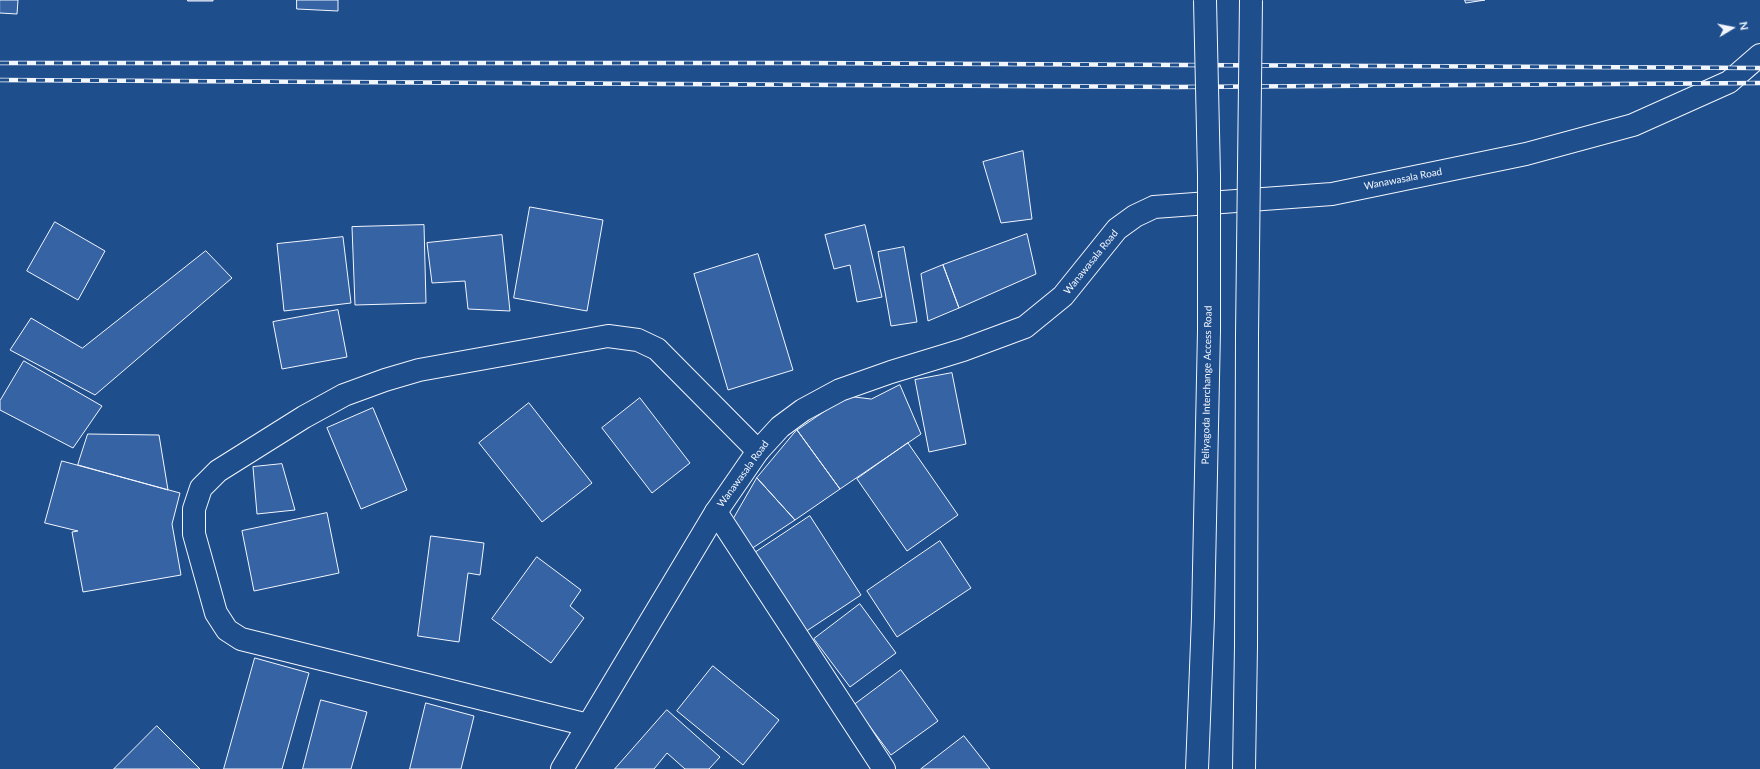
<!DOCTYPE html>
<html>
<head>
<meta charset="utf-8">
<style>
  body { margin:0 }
  #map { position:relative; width:1760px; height:769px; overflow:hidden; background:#1f4e8c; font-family:Lato,sans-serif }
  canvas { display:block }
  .north { position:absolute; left:1712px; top:8px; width:40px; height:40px; -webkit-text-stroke:3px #1f4e8c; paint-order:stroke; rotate:80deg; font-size:11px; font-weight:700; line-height:16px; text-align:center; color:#f2f6ff }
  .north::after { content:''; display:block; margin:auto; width:14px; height:18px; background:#f2f6ff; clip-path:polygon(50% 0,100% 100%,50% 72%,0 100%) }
</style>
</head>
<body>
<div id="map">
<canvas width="1760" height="769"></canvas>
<div class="north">N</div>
</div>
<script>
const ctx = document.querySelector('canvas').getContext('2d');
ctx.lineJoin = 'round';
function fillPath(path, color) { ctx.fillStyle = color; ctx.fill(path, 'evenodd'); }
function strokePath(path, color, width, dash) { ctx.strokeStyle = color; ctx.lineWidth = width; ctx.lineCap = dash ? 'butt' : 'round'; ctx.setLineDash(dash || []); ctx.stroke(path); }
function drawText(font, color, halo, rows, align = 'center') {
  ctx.font = font + ' Lato,sans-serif'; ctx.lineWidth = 3; ctx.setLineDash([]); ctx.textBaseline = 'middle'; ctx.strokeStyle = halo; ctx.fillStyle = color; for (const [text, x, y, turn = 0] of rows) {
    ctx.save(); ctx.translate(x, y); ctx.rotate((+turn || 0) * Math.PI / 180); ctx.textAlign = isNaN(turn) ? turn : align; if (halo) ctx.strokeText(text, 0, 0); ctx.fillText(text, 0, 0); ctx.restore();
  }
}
const building = new Path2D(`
  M0 0H18L17 14 0 13Z
  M188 0H213V1H188Z
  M297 0H338V11L297 9Z
  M1465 0H1485L1466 3Z
  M1023 151 1032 219 1001 223 983 162Z
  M530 207 603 220 587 311 514 298Z
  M55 222 105 251 78 300 27 271Z
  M424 225 426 303 355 305 352 227Z
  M865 225 882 297 857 302 850 265 834 269 825 235Z
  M1027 234 1036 274 959 308 943 265Z
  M502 235 510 311 468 309 465 281 432 283 427 243Z
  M343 237 351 303 284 311 277 244Z
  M904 247 917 322 891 326 878 252Z
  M206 251 232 278 95 395 10 350 31 318 82 348Z
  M758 254 793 370 728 390 694 274Z
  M943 265 959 308 928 321 921 274Z
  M338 310 347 357 282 369 273 322Z
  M24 361 102 406 73 448 0 410V401Z
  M952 373 966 444 929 452 915 380Z
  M900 385 921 434 840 489 797 430 847 396 871 399Z
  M640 398 690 463 652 493 602 428Z
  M529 403 592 483 542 522 479 443Z
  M373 408 407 490 361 509 327 428Z
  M797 430 840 489 795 520 757 478Z
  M88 434 159 435 168 490 78 465Z
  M908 443 958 515 907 551 857 479Z
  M62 461 180 493 172 524 181 575 83 592 72 532 78 531 45 523Z
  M282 464 295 510 257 514 253 467Z
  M757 478 795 520 748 551 730 525Z
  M327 513 339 573 254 591 242 531Z
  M810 516 861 595 805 632 753 554Z
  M431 536 484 543 480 575 468 573 459 642 418 636Z
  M940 541 971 588 897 637 867 591Z
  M537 557 581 590 570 606 584 618 551 663 492 619Z
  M860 604 896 653 850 687 814 639Z
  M255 658 309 673 282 769H224Z
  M713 666 779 720 743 765 677 711Z
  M901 670 938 721 891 755 854 705Z
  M321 700 367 712 351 769H303Z
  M426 703 474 716 461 769H410Z
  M667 710 720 757 709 769H685L667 753 654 769H615Z
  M157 726 200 769H114Z
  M964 736 990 769H921Z`);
fillPath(building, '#3563a3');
strokePath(building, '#f2f6ff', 1);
const minor = new Path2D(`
  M716 512 884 769
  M588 725 241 639 227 630 216 613 194 534V509L201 488 218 471 304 417 344 395 385 380 419 370 608 336 638 340 657 349 758 451`);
const tertiary = new Path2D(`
  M562 769 716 512 758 451 780 427 803 410 840 390 891 372 963 350 1025 327 1063 296 1117 229 1135 216 1154 207 1332 194 1526 154 1633 125 1729 82 1760 55`);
const trunk = new Path2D(`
  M1197 769 1203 617 1209 331
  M1244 769 1246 646 1247 335`);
strokePath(minor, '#f2f6ff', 24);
strokePath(tertiary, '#f2f6ff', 24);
strokePath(trunk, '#f2f6ff', 24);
strokePath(minor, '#1f4e8c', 22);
strokePath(tertiary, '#1f4e8c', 22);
strokePath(trunk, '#1f4e8c', 22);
const rail = new Path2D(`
  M0 63H801L1760 68
  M0 80 1177 87 1760 83`);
strokePath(rail, '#f2f6ff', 4.5);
strokePath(rail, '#1f4e8c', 3, [9]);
const trunkBridge = new Path2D(`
  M1205 0 1209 175V331
  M1247 335 1251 0`);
strokePath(trunkBridge, '#f2f6ff', 24, []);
strokePath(trunkBridge, '#1f4e8c', 22);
drawText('10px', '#f2f6ff', '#1f4e8c', [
  ["Wanawasala Road",1403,179,-11],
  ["Wanawasala Road",1091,262,-51],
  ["Peliyagoda Interchange Access Road",1207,385,-89],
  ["Wanawasala Road",743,474,-54]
]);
</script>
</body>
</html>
